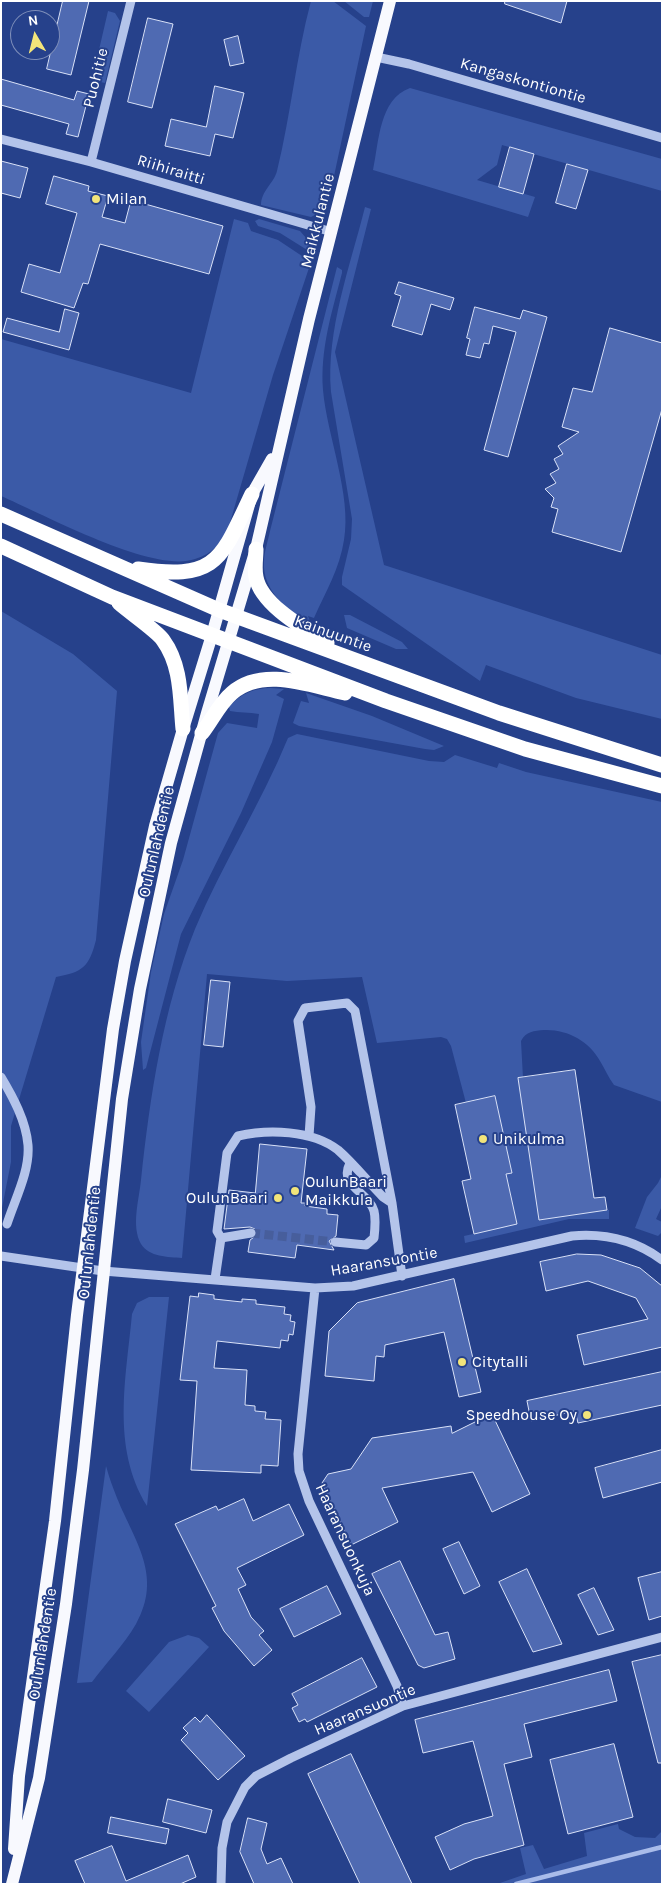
<!DOCTYPE html>
<html>
<head>
<meta charset="utf-8">
<style>
  body { margin:0 }
  #map { position:relative; width:663px; height:1885px; overflow:hidden; background:#26418b; font-family:Karla,sans-serif }
  canvas { display:block }
  .frame { position:absolute; inset:0; border:2px solid #fff; pointer-events:none }
  .north { position:absolute; left:10px; top:10px; width:50px; height:50px; box-sizing:border-box; background:#26418b; border:1px solid #7d8db9; border-radius:50%; rotate:352deg; font-size:14px; font-weight:700; line-height:20px; text-align:center; color:#fff }
  .north::after { content:''; display:block; margin:auto; width:18px; height:22px; background:#f2e47a; clip-path:polygon(50% 0,100% 100%,50% 72%,0 100%) }
</style>
</head>
<body>
<div id="map">
<canvas width="663" height="1885"></canvas>
<div class="frame"></div>
<div class="north">N</div>
</div>
<script>
const ctx = document.querySelector('canvas').getContext('2d');
ctx.lineJoin = 'round';
function fillPath(path, color) { ctx.fillStyle = color; ctx.fill(path, 'evenodd'); }
function strokePath(path, color, width, dash) { ctx.strokeStyle = color; ctx.lineWidth = width; ctx.lineCap = dash ? 'butt' : 'round'; ctx.setLineDash(dash || []); ctx.stroke(path); }
function drawText(font, color, halo, rows, align = 'center') {
  ctx.font = font + ' Karla,sans-serif'; ctx.lineWidth = 4; ctx.setLineDash([]); ctx.textBaseline = 'middle'; ctx.strokeStyle = halo; ctx.fillStyle = color; for (const [text, x, y, turn = 0] of rows) {
    ctx.save(); ctx.translate(x, y); ctx.rotate((+turn || 0) * Math.PI / 180); ctx.textAlign = isNaN(turn) ? turn : align; if (halo) ctx.strokeText(text, 0, 0); ctx.fillText(text, 0, 0); ctx.restore();
  }
}
fillPath(new Path2D(`
  M311 1H333L366 26 327 209 311 217 261 205C261 191 274 183 277 171 291 114 296 57 311 1Z
  M344 1H373L369 17H364Z
  M108 11 115 13 120 21 105 83 92 80Z
  M410 88 662 159V191L502 145 497 165 477 180 535 197 528 217 373 170C379 142 379 99 410 88Z
  M365 207 371 209 335 352 384 565 662 655V719L576 698 486 665 480 681 342 585V577L351 539 352 519 331 392C326 330 350 267 365 207Z
  M234 219 248 223 251 231 278 240 311 262 273 375 229 526C222 542 213 554 195 559 153 574 43 514 1 496V339L191 393Z
  M259 219 300 231 313 246 312 253 280 233 258 226 255 221Z
  M337 267 342 270V273C332 312 320 349 323 390 327 436 352 495 344 540 340 568 325 593 314 618L308 616 311 624C288 612 262 590 264 562 264 552 268 541 270 531Z
  M1 611 73 654 117 691 96 940C89 967 83 972 56 977L11 1126V1162L1 1213Z
  M344 615H350L402 642 408 649H396L347 628Z
  M271 688 284 689 276 695 284 699 272 742 241 813 181 934 146 1068 143 1070 141 1042 151 972 164 914 183 860 218 733 227 723 257 728 259 714C249 712 239 713 230 711L229 707C240 694 254 688 271 688Z
  M306 693 372 716 444 746 434 750 425 749 299 726 293 723 301 701 309 703Z
  M297 734 429 761 444 762 455 755 497 768 499 763 526 772 662 802V1102L614 1085C608 1077 605 1069 600 1061 589 1041 567 1029 544 1030 534 1031 526 1031 521 1041L523 1078 539 1220 607 1210H609V1219H569L465 1243 464 1236 517 1224 506 1174 512 1173 495 1096 466 1103 451 1046 447 1039 441 1037 377 1043 362 977 287 981 207 974 182 1258C168 1257 149 1257 141 1244 131 1226 139 1200 141 1180 150 1096 163 1008 195 929 222 864 261 804 288 738Z
  M662 1175V1206L656 1219 662 1222V1232L658 1236 635 1228 647 1197 658 1183Z
  M149 1297H169L147 1506C111 1447 126 1379 132 1314L137 1303Z
  M106 1466C109 1477 113 1488 117 1498 135 1542 163 1576 136 1624 124 1645 106 1663 92 1682L77 1683Z
  M188 1635 199 1638 209 1647 149 1712 126 1691 169 1642Z
  M618 1824 619 1829 635 1837 655 1838 662 1831V1884H497L526 1874 520 1848 533 1845 544 1869 587 1856 584 1833Z`), '#3b5aa7');
strokePath(new Path2D(`
  M516 1884 662 1847`), '#a9bcea', 4.5);
const building = new Path2D(`
  M63 1H89L71 75 47 69Z
  M505 1H567L561 23 505 4Z
  M148 18 173 24 152 108 128 102Z
  M238 36 244 63 230 66 224 40Z
  M1 79 74 100 77 91 89 94 78 137 66 134 69 124 1 105Z
  M215 86 244 93 233 138 215 134 210 156 165 146 171 119 206 127Z
  M510 147 534 154 523 194 499 187Z
  M1 161 28 168 20 198 1 193Z
  M567 164 588 170 576 209 556 203Z
  M54 176 89 186 88 191 108 196 102 217 125 223 131 200 223 226 209 274 100 244 88 284 83 283 74 308 21 292 29 264 60 273 77 213 46 204Z
  M399 282 454 298 450 310 431 304 422 335 392 326 401 296 395 294Z
  M475 307 520 319 523 310 547 317 508 457 484 450 516 332 493 326 489 344 484 343 480 358 466 355 470 339 467 338Z
  M65 309 79 313 69 350 3 332 7 318 59 332Z
  M610 328 662 343V409L621 552 552 532 558 509 551 507 554 498 545 489 556 483 550 474 559 469 554 459 563 454 558 446 579 432 562 427 573 388 592 392Z
  M211 980 230 982 223 1047 204 1045Z
  M575 1070 594 1198 605 1197 607 1210 539 1220 518 1078Z
  M495 1096 512 1173 506 1174 517 1224 474 1234 462 1181 471 1179 455 1105Z
  M260 1144 307 1149 301 1203H305V1206L327 1209V1214L338 1215 336 1236 329 1241 334 1250 297 1245 295 1258 248 1252 250 1240 257 1235 255 1229 250 1227 224 1229 229 1190 255 1193Z
  M577 1254 601 1255 640 1268 662 1286V1347L584 1365 577 1335 648 1319 636 1298 588 1281 546 1291 540 1262Z
  M454 1279 481 1392 459 1397 444 1332 385 1345 384 1357 376 1356 374 1381 325 1376 329 1331 357 1303Z
  M199 1293 214 1295V1299L242 1302V1299L256 1300V1304L285 1307 284 1314 291 1315 290 1321 295 1322 293 1335 289 1334 288 1341 281 1340 280 1348 217 1341 214 1368 247 1370 245 1405 255 1406V1411L266 1412 265 1419 281 1420 278 1466 261 1465V1473L191 1470 197 1381 180 1380 190 1296 198 1297Z
  M662 1372V1405L578 1423 575 1411 531 1421 527 1401Z
  M492 1414 530 1494 492 1512 473 1472 382 1488 398 1522 351 1545 322 1483 328 1474 351 1469 372 1438 451 1426 452 1433Z
  M662 1450V1482L603 1498 595 1468Z
  M244 1499 253 1521 289 1504 304 1535 237 1568 246 1585 238 1589 251 1617 264 1631 259 1635 272 1650 254 1666 224 1631 212 1608 216 1606 175 1524 216 1506 218 1510Z
  M459 1542 480 1586 464 1594 443 1549Z
  M400 1561 435 1635 448 1632 455 1659 424 1668 418 1665 372 1574Z
  M527 1569 562 1644 533 1652 499 1582Z
  M662 1572V1616L649 1620 638 1578Z
  M327 1586 341 1614 294 1637 280 1609Z
  M594 1588 614 1630 598 1635 578 1595Z
  M662 1655V1763H658L632 1662Z
  M362 1658 377 1687 307 1722 305 1719 299 1722 292 1708 298 1705 292 1694Z
  M609 1670 617 1701 524 1724 532 1757 504 1764 524 1845 474 1859 450 1870 435 1837 464 1824 493 1816 473 1741 423 1753 415 1720Z
  M207 1715 245 1756 218 1780 181 1740 188 1733 183 1728 195 1717 200 1722Z
  M614 1744 633 1817 568 1834 550 1760Z
  M351 1754 412 1884H360L308 1774Z
  M168 1799 212 1810 206 1833 163 1822Z
  M111 1817 169 1829 166 1844 108 1833Z
  M248 1818 267 1823 261 1849 267 1864 281 1858 293 1884H254L240 1852Z
  M112 1846 126 1881 188 1855 196 1877 180 1884H85L75 1861Z`);
fillPath(building, '#4f6ab2');
strokePath(building, '#d9e1f7', 1);
strokePath(new Path2D(`
  M251 1233 335 1242`), '#475e9c', 9, [9, 4.5]);
strokePath(new Path2D(`
  M376 57 409 64 662 138
  M1 139 91 162 332 232
  M91 162 131 1
  M1 1077C13 1097 26 1121 28 1145 30 1171 15 1199 7 1224
  M309 1136 311 1107 298 1021 305 1008 347 1003 355 1011 392 1203 402 1276
  M221 1238 251 1233
  M335 1242 366 1245 374 1238C375 1229 376 1219 374 1211 368 1191 338 1186 350 1163
  M1 1256 103 1271 315 1288 353 1286 572 1236C605 1233 635 1240 662 1260
  M215 1279 221 1238 217 1231 227 1153 238 1136C268 1129 312 1130 338 1150 354 1164 368 1182 383 1197L392 1203
  M315 1288 298 1454 299 1471 309 1501 397 1686 403 1706
  M221 1884 222 1848 227 1822 245 1787 256 1776 291 1758 403 1706 662 1637`), '#b4c4ea', 9);
strokePath(new Path2D(`
  M14 1849 19 1776 55 1521 77 1315 113 1029 125 961 155 826 183 729 212 635 252 494 272 459
  M12 1884 39 1778 66 1604 83 1470 122 1099 140 989 171 843 207 713 256 549 309 319 390 1`), '#f8f9fe', 12);
strokePath(new Path2D(`
  M1 514 219 610 499 713 662 765
  M1 546 112 597 386 701 525 749 662 786
  M256 549C256 558 254 568 256 577 261 605 305 629 327 643
  M138 569C218 581 221 559 252 494
  M119 603C129 612 157 631 163 640 182 666 180 699 183 729
  M202 733C212 720 220 703 232 693 263 666 311 686 345 693`), '#fff', 15);
for (const [x, y, r, color] of [
  [96,199,5,"#f2e47a"],
  [483,1139,5,"#f2e47a"],
  [295,1191,5,"#f2e47a"],
  [278,1198,5,"#f2e47a"],
  [462,1362,5,"#f2e47a"],
  [587,1415,5,"#f2e47a"]
]) { const dot = new Path2D(); dot.arc(x, y, r, 0, 2 * Math.PI); ctx.fillStyle = color; ctx.fill(dot); strokePath(dot, '#26418b', 2); }
drawText('16px', '#fff', '#26418b', [
  ["Puohitie",96,78,-76],
  ["Kangaskontiontie",523,81,16],
  ["Riihiraitti",171,170,17],
  ["Maikkulantie",318,221,-76],
  ["Kainuuntie",333,634,20],
  ["Oulunlahdentie",157,842,-77],
  ["Oulunlahdentie",90,1243,-84],
  ["Haaransuontie",384,1262,-10],
  ["Haaransuonkuja",345,1540,65],
  ["Oulunlahdentie",43,1644,-81],
  ["Haaransuontie",365,1710,-23]
]);
drawText('16px', '#fff', '#26418b', [
  ["Milan",106,199],
  ["Unikulma",493,1139],
  ["OulunBaari",305,1182],
  ["Maikkula",305,1200],
  ["OulunBaari",268,1198,"right"],
  ["Citytalli",472,1362],
  ["Speedhouse Oy",577,1415,"right"]
], 'left');
</script>
</body>
</html>
